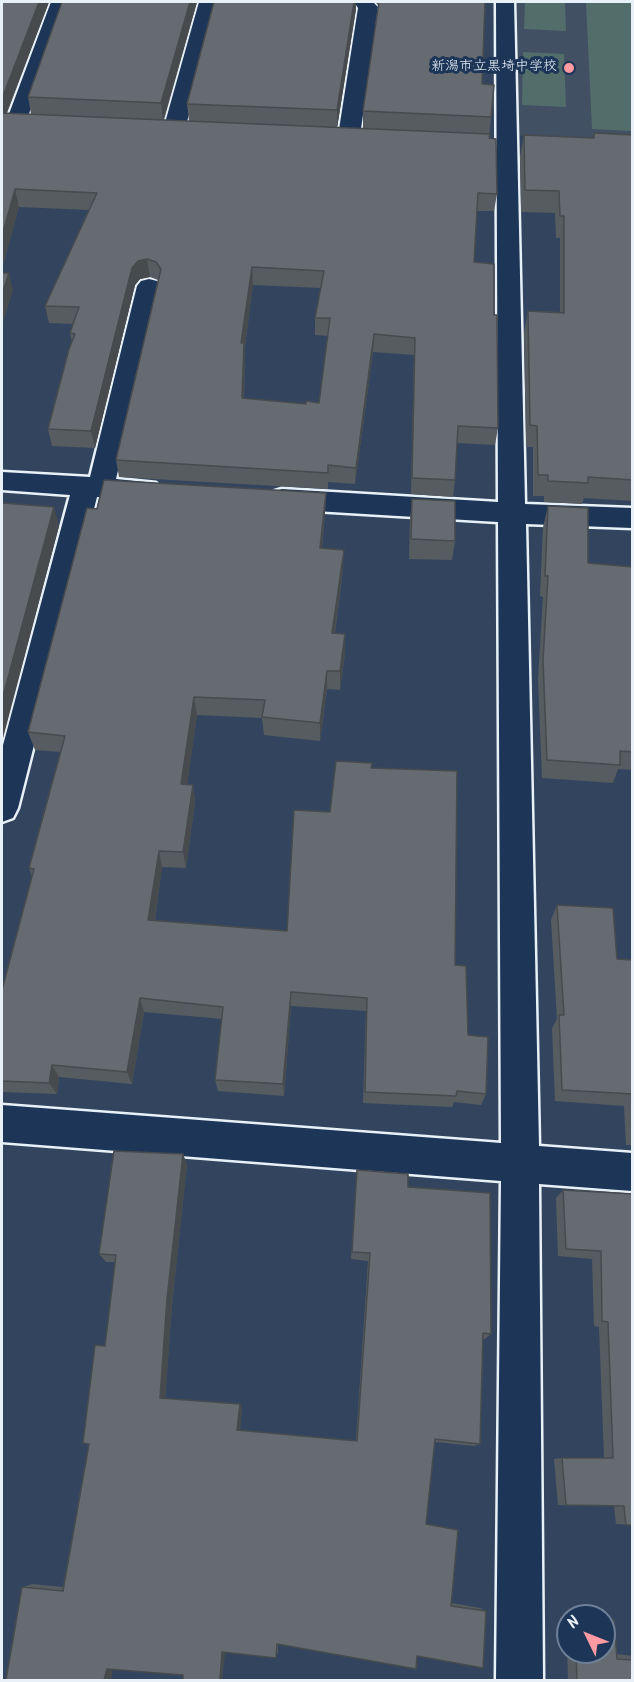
<!DOCTYPE html>
<html>
<head>
<meta charset="utf-8">
<style>
  body { margin:0 }
  #map { position:relative; width:634px; height:1682px; overflow:hidden; background:#33455e; font-family:Kalam,sans-serif }
  canvas { display:block }
  .frame { position:absolute; inset:0; border:3px solid #e8f1f8; pointer-events:none }
  .north { position:absolute; left:556px; top:1604px; width:60px; height:60px; box-sizing:border-box; background:#1d3557; border:2px solid #6e8097; border-radius:50%; rotate:313deg; font-size:16px; font-weight:700; line-height:24px; text-align:center; color:#e8f1f8 }
  .north::after { content:''; display:block; margin:auto; width:21px; height:27px; background:#ff9aa2; clip-path:polygon(50% 0,100% 100%,50% 72%,0 100%) }
</style>
</head>
<body>
<div id="map">
<canvas width="634" height="1682"></canvas>
<div class="frame"></div>
<div class="north">N</div>
</div>
<script>
const ctx = document.querySelector('canvas').getContext('2d');
ctx.lineJoin = 'round';
function fillPath(path, color) { ctx.fillStyle = color; ctx.fill(path, 'evenodd'); }
function strokePath(path, color, width, dash) { ctx.strokeStyle = color; ctx.lineWidth = width; ctx.lineCap = dash ? 'butt' : 'round'; ctx.setLineDash(dash || []); ctx.stroke(path); }
function drawText(font, color, halo, rows, align = 'center') {
  ctx.font = font + ' Kalam,"Klee One",sans-serif'; ctx.lineWidth = 6; ctx.setLineDash([]); ctx.textBaseline = 'middle'; ctx.strokeStyle = halo; ctx.fillStyle = color; for (const [text, x, y, turn = 0] of rows) {
    ctx.save(); ctx.translate(x, y); ctx.rotate((+turn || 0) * Math.PI / 180); ctx.textAlign = isNaN(turn) ? turn : align; if (halo) ctx.strokeText(text, 0, 0); ctx.fillText(text, 0, 0); ctx.restore();
  }
}
fillPath(new Path2D(`
  M506 2H632V139L504 135Z`), '#425063');
fillPath(new Path2D(`
  M525 2H565L566 31 524 29Z
  M586 2H632V131L592 129Z
  M523 52 564 54 566 107 522 105Z`), '#536d6b');
const minor = new Path2D(`
  M51 2H69L26 122 23 126 16 128 9 126 6 122Z
  M199 2H217L185 130 181 134 174 136 167 134 163 130Z
  M354 2H373L378 7 360 136 357 141 349 142 341 141 338 136 358 8Z
  M496 2H514L525 504 632 508V528L526 524 539 1146 632 1153V1191L539 1184 543 1680H496L501 1181 2 1142V1105L501 1143 498 522 282 509 272 506 268 499 272 492 282 489 498 502Z
  M149 279 157 281 161 286 116 479 156 483 160 490 156 497 146 500 97 497 18 808 13 818 2 822V749L70 495 2 490V472L90 477 137 286 141 281Z`);
strokePath(minor, '#e8f1f8', 5);
fillPath(minor, '#1d3557');
fillPath(new Path2D(`
  M2 2H49L7 113 31 114 28 97 197 2 164 120 189 121 187 104 356 9 337 128 363 129V111L379 6 375 2H485L482 84 491 117 489 138 497 194 494 211H477L474 262 494 315 498 428 495 445 457 443 455 480 453 497 411 494 414 355 373 352 355 484 328 482V489L119 477 116 460 158 280 150 277 140 279 135 285 95 448 52 446 48 429 72 342 70 333 73 324 49 323 45 306 89 210 19 207 2 269ZM253 285 321 288 315 318V335L328 336 319 403 306 404 244 398 245 360V346Z
  M594 133 633 135V501L584 498 582 504 544 502V496H533V447H526L524 333 528 311 560 312V238H556L555 213 521 212 520 157 524 135 593 138Z
  M326 493 325 513 322 548 343 569 335 633 345 653 340 690 327 689 320 741 264 735 262 718 197 715 187 784 193 785 195 802 186 868 162 867 155 920 287 931 330 812 372 768 455 965 468 1035 486 1094 481 1105 454 1102 452 1107 363 1103 366 1011 291 1006 284 1096 218 1091 215 1080 222 1019 144 1012 132 1084 59 1077 57 1094 2 1092V990L32 876 29 868 61 752 35 750 28 732 97 509Z
  M412 499 455 541 452 560 409 559 410 519Z
  M548 506 588 563 633 567V770L618 769 613 783 542 778 538 680 543 597 540 596 543 527Z
  M557 905 617 959 633 960V1145H626L624 1106 555 1101 552 1028 557 1019 551 920Z
  M187 1164 172 1305 165 1399 242 1407 240 1430 356 1441 368 1261 351 1259 357 1170 408 1187 491 1334 485 1339H483L480 1444 474 1446 435 1442 426 1524 452 1603 480 1608 486 1611 417 1656 278 1644V1653L225 1652 183 1675 22 1587 32 1584 63 1587 89 1445 83 1443 105 1346 116 1262H106L99 1254Z
  M563 1190 633 1194V1525L616 1524 614 1506 558 1505 554 1459 562 1458H604L599 1327 594 1326 592 1259 558 1256 556 1198Z
  M566 1614 599 1616H568V1652H604V1616L614 1620 616 1654 633 1656V1680H568Z`), '#575c60');
fillPath(new Path2D(`
  M39 2H49L6 114 2 115V96Z
  M190 2H197L163 121 161 103Z
  M354 2H356V9L337 128V110Z
  M15 189 19 207 2 269V236Z
  M147 259 150 277 140 279 135 285 95 448 91 431 132 268 138 261Z
  M252 267 253 285 245 346V360L243 415 241 343Z
  M9 273 13 291 2 325V294Z
  M374 334 373 352 355 484 356 468Z
  M326 493 325 513 320 568V548Z
  M54 507 59 526 2 742V700Z
  M344 550 343 569 332 652V633Z
  M345 634V653L340 690V671Z
  M327 671V689L320 741V723Z
  M194 697 197 715 185 801 181 784Z
  M193 785 195 802 186 868 183 852Z
  M159 851 162 867 153 935 148 920Z
  M291 992V1006L284 1096 283 1084Z
  M140 998 144 1012 132 1084 127 1072Z
  M52 1065 59 1077 57 1094 49 1083Z
  M183 1154 187 1164 172 1305 165 1402 160 1398 167 1299Z
  M240 1404 242 1407 240 1432 237 1430Z
  M226 1647 222 1680H220L222 1652Z
  M114 1663 111 1680H104L107 1669Z`), '#474b4e');
const building = new Path2D(`
  M2 2H39L3 96H2Z
  M62 2H190L161 103 28 97Z
  M214 2H354L337 110 187 104Z
  M379 2H485L482 84 494 85 491 117 363 111Z
  M2 113 490 134 489 138 496 139 497 194 478 193 474 262 494 264V315H497L498 428 458 426 455 480 412 478 415 338 374 334 356 468 328 465V473L116 460 161 269 156 262 147 259 138 261 132 268 91 431 48 429 69 349 75 334 70 333 79 307 45 306 97 193 15 189 2 236ZM252 267 324 271 315 318H330L319 403 306 401V404L242 398 244 343H241Z
  M594 133 633 135V480L588 477V483L548 481V475H538L537 426 530 425 528 311 564 313V216H560L559 191 525 190 524 135 594 138Z
  M2 273H9L2 294Z
  M104 480 326 493 320 548 344 550 332 633 345 634 340 671H327L320 723 262 717 265 700 194 697 181 784 193 785 183 852 159 851 148 920 287 931 294 810 330 812 336 761 372 763 371 768 457 771 455 965 466 966 468 1035 488 1037 486 1094 457 1091 456 1096 365 1092 367 998 291 992 283 1084 215 1080 223 1007 140 998 127 1072 52 1065 49 1083 2 1081V990L34 869 29 868 65 736 28 732 87 508 97 509Z
  M412 499 455 501V541L411 539Z
  M2 503 54 507 2 700Z
  M548 506 588 508V563L633 567V752L620 751V765L547 760 543 660 548 576H545Z
  M557 905 613 908 617 959 633 960V1094L562 1090 559 1015H564Z
  M114 1151 183 1154 167 1299 160 1398 240 1404 237 1430 357 1441 370 1253 352 1252 357 1170 408 1174V1187L490 1193 491 1334 483 1333 480 1444 435 1439 426 1524 458 1530 451 1606 486 1611 483 1668 417 1656 416 1669 277 1644 276 1658 222 1652 220 1680H183V1675L107 1669 104 1680H6L22 1587 63 1591 89 1444 83 1443 95 1345 105 1346 116 1255 99 1254Z
  M563 1190 633 1194V1525H626L624 1506 566 1505 562 1458H613L608 1322 602 1321 601 1251 566 1249Z
  M604 1620H614L617 1659 633 1660V1680H577L576 1652H604Z`);
fillPath(building, '#656b70');
strokePath(building, '#474b4e', 1.5);
for (const [x, y, r, color] of [
  [569,68,6,"#ff9aa2"]
]) { const dot = new Path2D(); dot.arc(x, y, r, 0, 2 * Math.PI); ctx.fillStyle = color; ctx.fill(dot); strokePath(dot, '#1d3557', 2); }
drawText('14px', '#e8f1f8', '#1d3557', [
  ["新潟市立黒埼中学校",557,68]
], 'right');
</script>
</body>
</html>
